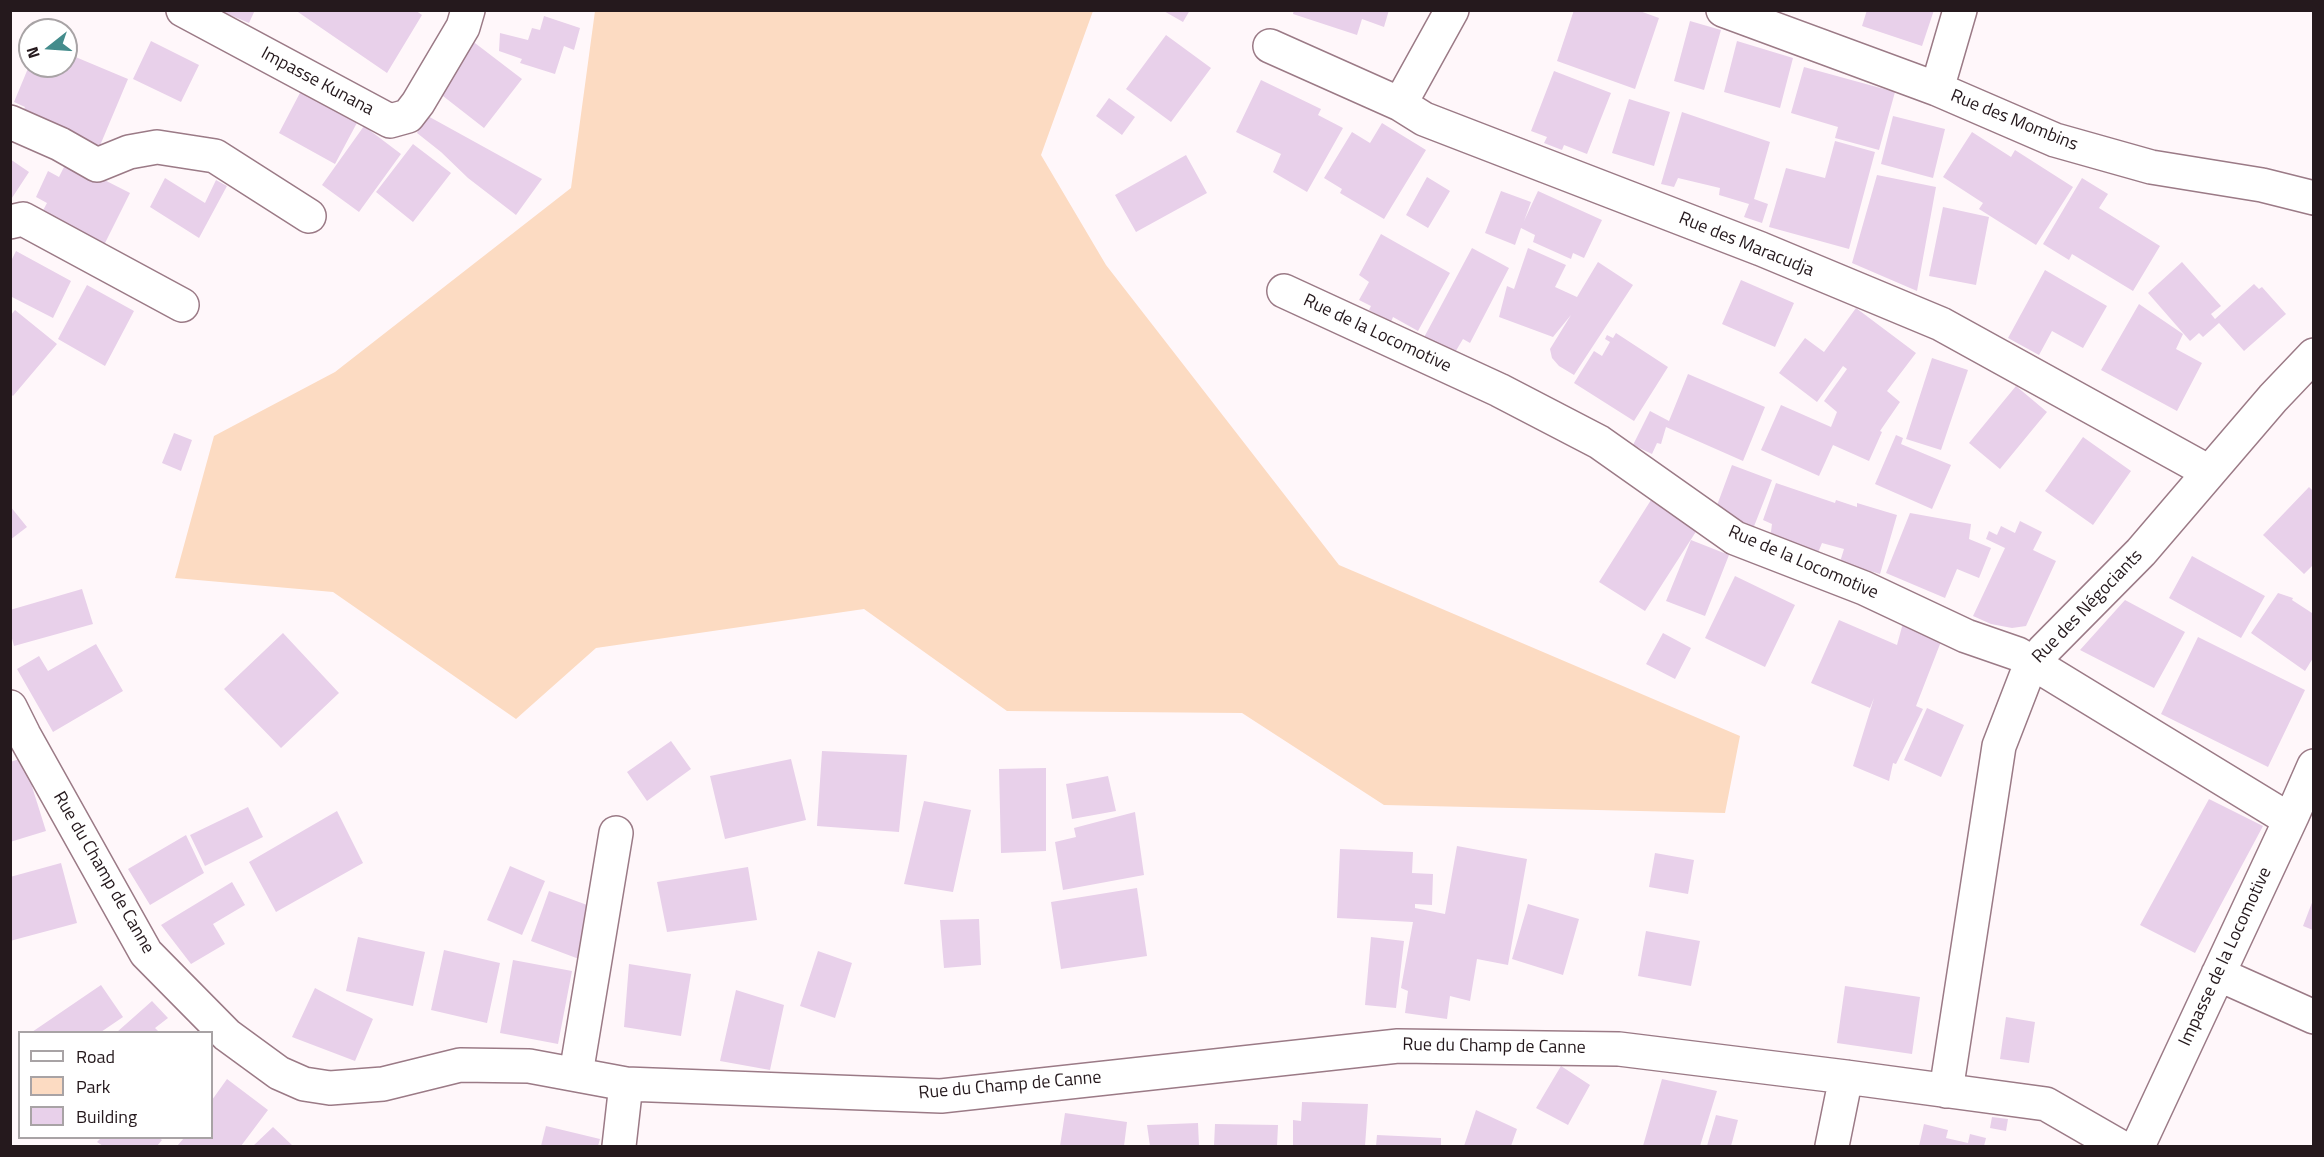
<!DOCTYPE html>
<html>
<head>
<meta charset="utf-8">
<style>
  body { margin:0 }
  #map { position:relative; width:2324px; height:1157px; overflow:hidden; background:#fff7fa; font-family:"Titillium Web",sans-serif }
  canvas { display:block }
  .frame { position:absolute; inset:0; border:12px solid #25191d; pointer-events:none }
  .legend { position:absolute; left:18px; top:1031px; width:195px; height:108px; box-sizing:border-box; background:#fff; border:2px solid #a8a3a5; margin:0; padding:8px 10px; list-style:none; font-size:18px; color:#25191d }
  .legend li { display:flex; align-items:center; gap:12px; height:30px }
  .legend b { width:30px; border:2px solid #a8a3a5 }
  .north { position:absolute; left:18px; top:18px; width:60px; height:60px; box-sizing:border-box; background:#fff; border:2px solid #a8a3a5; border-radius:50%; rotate:253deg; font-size:16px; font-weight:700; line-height:24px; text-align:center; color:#25191d }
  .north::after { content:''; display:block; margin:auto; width:21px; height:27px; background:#448c8c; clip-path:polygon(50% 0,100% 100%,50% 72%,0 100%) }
</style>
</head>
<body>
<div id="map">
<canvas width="2324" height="1157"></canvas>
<div class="frame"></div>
<ul class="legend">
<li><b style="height:8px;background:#fff"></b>Road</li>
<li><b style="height:16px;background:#fcdbc2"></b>Park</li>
<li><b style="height:16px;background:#e8d0ea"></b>Building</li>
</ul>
<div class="north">N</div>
</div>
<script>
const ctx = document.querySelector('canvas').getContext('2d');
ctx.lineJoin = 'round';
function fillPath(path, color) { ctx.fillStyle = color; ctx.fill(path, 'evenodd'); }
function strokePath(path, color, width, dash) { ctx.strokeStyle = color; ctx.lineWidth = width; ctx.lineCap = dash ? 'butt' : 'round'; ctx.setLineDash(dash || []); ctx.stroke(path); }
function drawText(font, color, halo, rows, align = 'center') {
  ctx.font = font + ' "Titillium Web",sans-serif'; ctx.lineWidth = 6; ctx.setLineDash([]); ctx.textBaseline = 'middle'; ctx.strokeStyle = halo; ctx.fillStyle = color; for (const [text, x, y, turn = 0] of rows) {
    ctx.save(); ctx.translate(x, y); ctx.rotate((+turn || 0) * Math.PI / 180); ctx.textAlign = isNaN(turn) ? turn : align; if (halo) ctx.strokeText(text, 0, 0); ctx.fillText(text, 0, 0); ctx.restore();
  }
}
fillPath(new Path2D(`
  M595 11H1093L1041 155 1106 265 1339 565 1740 736 1725 813 1384 805 1242 713 1007 711 864 609 596 648 516 719 333 592 175 578 214 436 335 372 571 188Z`), '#fcdbc2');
fillPath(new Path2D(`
  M218 10H255L249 23Z
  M295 10H415L422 15 387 73Z
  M1162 10H1190L1183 22Z
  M1294 10H1389L1384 27 1362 19 1357 35 1293 14Z
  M1574 10H1637L1659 18 1635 89 1557 61Z
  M1867 10H1934L1922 46 1862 26Z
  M544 16 580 28 574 50 564 46 555 74 520 63 522 59 499 51 500 33 528 40 532 28 540 30Z
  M1690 21 1721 30 1704 90 1674 81Z
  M1166 35 1211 68 1171 122 1126 89Z
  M471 40 522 79 484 128 434 89Z
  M151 41 199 65 181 102 133 79Z
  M1737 41 1793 58 1780 108 1724 92Z
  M66 53 128 79 96 155 18 122 25 107 14 102 29 66H66Z
  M1804 67 1895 92 1879 150 1835 138 1838 127 1791 113Z
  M1554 71 1611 93 1587 154 1564 145 1562 150 1544 143 1547 137 1531 131Z
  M1261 80 1321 109 1318 115 1343 128 1307 192 1273 172 1281 154 1236 132Z
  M302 89 359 119 335 164 279 133Z
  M1109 98 1135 117 1122 135 1096 116Z
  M1629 99 1670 112 1654 166 1612 153Z
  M1682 112 1770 142 1754 199 1768 204 1762 223 1744 217 1749 204 1719 195 1720 188 1678 178 1674 187 1661 184Z
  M426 115 542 179 516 215 468 178 441 152 417 133Z
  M1893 116 1945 129 1933 178 1881 164Z
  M1382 123 1426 150 1384 219 1340 193 1342 189 1324 178 1352 132 1370 143Z
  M364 126 401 154 359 212 322 185Z
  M1972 132 2011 157 2015 150 2073 187 2036 245 1979 209 1983 203 1943 177Z
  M1835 141 1875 152 1849 249 1769 227 1786 168 1825 178Z
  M413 144 451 173 413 222 376 192Z
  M1186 155 1207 193 1136 232 1115 195Z
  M10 159 29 172 10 201Z
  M67 161 130 193 102 249 39 218 47 203 36 197 48 171 59 177Z
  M1877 175 1936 187 1917 291 1852 263Z
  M1427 177 1450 191 1428 228 1406 215Z
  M165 178 205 203 216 180 227 186 199 238 150 207Z
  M2082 178 2108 194 2099 208 2160 246 2133 291 2072 254 2069 260 2043 244Z
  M1501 191 1531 202 1524 221 1538 191 1602 220 1584 258 1573 253 1571 259 1533 242 1535 235 1521 228 1515 245 1485 233Z
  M1943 207 1989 217 1976 285 1929 276Z
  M1381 234 1450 273 1418 331 1393 317 1391 322 1369 310 1371 306 1359 300 1369 282 1359 275Z
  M1472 248 1509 268 1470 343 1463 339 1451 359 1421 343Z
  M1528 248 1566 265 1555 287 1577 297 1598 262 1633 285 1574 375 1559 366 1552 358 1550 349 1571 315 1553 337 1499 317 1507 286 1514 289Z
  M16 251 71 281 53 318 10 296V263Z
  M2182 262 2221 306 2211 314 2215 319 2254 284 2259 289 2262 287 2286 314 2244 351 2219 323 2203 337 2199 333 2190 341 2148 293Z
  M2045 270 2107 306 2083 348 2052 331 2039 355 2008 338Z
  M1741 280 1794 303 1775 347 1722 324Z
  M87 285 134 311 105 366 58 339Z
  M2139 304 2183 334 2176 349 2202 363 2177 411 2101 370Z
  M1856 308 1916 353 1887 391 1900 402 1880 431 1882 432 1869 461 1833 445 1819 476 1761 450 1781 405 1831 427 1837 412 1824 401 1847 369 1843 366 1817 402 1779 373 1805 338 1824 352Z
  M15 310 57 344 13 396 10 393V316Z
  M1616 333 1668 367 1634 421 1574 383 1594 351 1602 356 1610 342 1605 339 1607 335 1613 338Z
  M1932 358 1968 370 1941 450 1906 439Z
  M1688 374 1765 407 1743 461 1666 427 1661 444 1657 443 1652 454 1633 445 1650 411 1669 421Z
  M2016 386 2047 412 2000 469 1969 443Z
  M174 433 192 440 181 471 162 463Z
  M1896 435 1903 438 1901 444 1951 465 1932 509 1875 484Z
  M2083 437 2131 471 2093 525 2045 491Z
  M1732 465 1772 480 1753 529 1716 508Z
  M1776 483 1835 503 1836 500 1857 507V503L1897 515 1880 574 1840 562 1844 549 1822 543 1817 555 1770 539 1772 524 1763 520Z
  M2309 487 2313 491V565L2304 574 2263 535Z
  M1651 500 1697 530 1645 611 1599 582Z
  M10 506 27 527 10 540Z
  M1910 513 1971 524 1969 539 1991 548 1979 578 1957 569 1945 598 1886 573Z
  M2020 521 2042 532 2033 550 2056 561 2026 626 2012 628 1991 624 1973 616 2005 548 1986 539 1989 531 1997 535 2001 526 2015 533Z
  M1691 540 1729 555 1705 616 1666 601Z
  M2192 556 2265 596 2241 638 2169 598Z
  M1735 576 1795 605 1765 667 1705 638Z
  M82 589 93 624 14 646 10 631V610Z
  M2278 593 2293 598 2292 600 2312 613 2313 610V658L2305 671 2251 633Z
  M2125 600 2185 632 2154 688 2080 650Z
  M1839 620 1897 645 1903 623 1942 639 1916 706 1923 709 1896 764 1893 763 1889 781 1853 766 1874 698 1870 708 1811 683Z
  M283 633 339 693 281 748 224 689Z
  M1663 633 1691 648 1675 679 1646 664Z
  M2198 637 2305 690 2268 767 2161 714Z
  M96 644 123 691 53 732 17 669 39 656 48 671Z
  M1927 708 1964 725 1941 777 1904 760Z
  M671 741 691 769 647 801 627 772Z
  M822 751 907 755 899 832 817 826Z
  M23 758 46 831 10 842V762Z
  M791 759 806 820 725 839 710 776Z
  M1046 768V851L1001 853 999 769Z
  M1108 776 1116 811 1072 819 1066 784Z
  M2209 799 2263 826 2195 953 2140 925Z
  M924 801 971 810 953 892 904 884Z
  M248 807 263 837 205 866 190 835Z
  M337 811 363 863 276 912 249 862Z
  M1135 812 1144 875 1063 890 1055 842 1076 837 1074 828Z
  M186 835 204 873 150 905 128 869Z
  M1457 846 1527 859 1508 965 1477 959 1470 1001 1450 996 1447 1019 1405 1013 1408 991 1401 988 1413 922 1337 918 1340 849 1413 852 1412 873 1433 874 1432 905 1415 904V908L1445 914Z
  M1655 853 1694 860 1688 894 1649 887Z
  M61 863 77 923 10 941V877Z
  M510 866 545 881 522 935 487 920Z
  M748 867 757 920 667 932 657 882Z
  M232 882 245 905 213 924 225 944 191 964 161 925Z
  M1137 888 1147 956 1061 969 1051 902Z
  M549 891 598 909 579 959 531 941Z
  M2313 900V930L2303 926Z
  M1528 904 1579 919 1563 975 1512 959Z
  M979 919 981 965 944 968 940 920Z
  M1646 931 1700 941 1691 986 1638 976Z
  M358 937 425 952 413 1006 346 991Z
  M1371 937 1404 941 1396 1008 1365 1005Z
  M444 950 500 963 487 1023 431 1010Z
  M818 951 852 963 835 1018 800 1006Z
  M513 960 572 971 558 1044 500 1033Z
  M629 964 691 974 681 1036 624 1027Z
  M101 985 123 1017 101 1032H32Z
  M1845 986 1920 997 1912 1054 1837 1043Z
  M315 988 373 1019 355 1061 292 1037Z
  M736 990 784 1005 770 1070 720 1061Z
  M152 1001 168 1018 155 1028 159 1032H117Z
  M2006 1017 2035 1022 2029 1063 2000 1059Z
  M1561 1066 1590 1085 1568 1125 1536 1108Z
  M227 1079 268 1110 241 1146H177L184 1138H212V1100Z
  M1662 1079 1717 1091 1700 1146H1643Z
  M1302 1102 1368 1104 1365 1146H1293V1120L1301 1121Z
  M1476 1110 1517 1129 1511 1146H1464Z
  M1065 1113 1127 1122 1124 1146H1060Z
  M1716 1115 1738 1120 1731 1146H1707Z
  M1992 1117 2008 1119 2006 1131 1990 1128Z
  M1198 1123 1199 1146H1150L1147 1125Z
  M1215 1124 1278 1125 1277 1146H1214Z
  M1924 1124 1948 1130 1946 1138 1968 1143 1970 1134 1986 1138 1984 1146H1919Z
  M546 1126 600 1139 598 1146H541Z
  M273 1127 293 1146H253Z
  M1377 1135 1441 1138V1146H1376Z
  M101 1138H159L162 1140 157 1146H103L97 1142Z`), '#e8d0ea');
const street = new Path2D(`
  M183 10 390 121 408 116 418 103 463 27 468 10
  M1723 10 1937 89 2055 140 2151 167 2262 185 2314 198
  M1270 46 1400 104 1424 119 1761 249 1941 324 2209 472
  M1937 89 1960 10
  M1400 104 1452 10
  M10 122 60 144 97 165 129 152 157 147 215 156 309 216
  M10 222 23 219 182 305
  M1284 291 1499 390 1599 442 1735 538 1864 588 1966 636 2018 654 2290 820
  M10 707 24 735 146 953 227 1035 279 1073 304 1084 330 1088 383 1084 460 1065 529 1066 626 1084 941 1096 1398 1046 1619 1049 1846 1077 2046 1104 2119 1146
  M2218 974 2314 1017
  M576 1074 616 833
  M1946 1091 1999 746 2028 671 2044 650 2141 552 2273 398 2314 355
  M619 1146 626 1084
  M1832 1146 1846 1077
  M2138 1146 2292 816 2314 766`);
strokePath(street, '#9b7a86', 36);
strokePath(street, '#fff', 33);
drawText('18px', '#25191d', '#fff', [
  ["Impasse Kunana",317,82,28],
  ["Rue des Mombins",2014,121,22],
  ["Rue des Maracudja",1746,245,22],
  ["Rue de la Locomotive",1377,334,25],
  ["Rue de la Locomotive",1803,563,23],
  ["Rue des Négociants",2088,607,-46],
  ["Rue du Champ de Canne",103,873,60],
  ["Impasse de la Locomotive",2226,957,-65],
  ["Rue du Champ de Canne",1494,1047,1],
  ["Rue du Champ de Canne",1010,1086,-5]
]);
</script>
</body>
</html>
